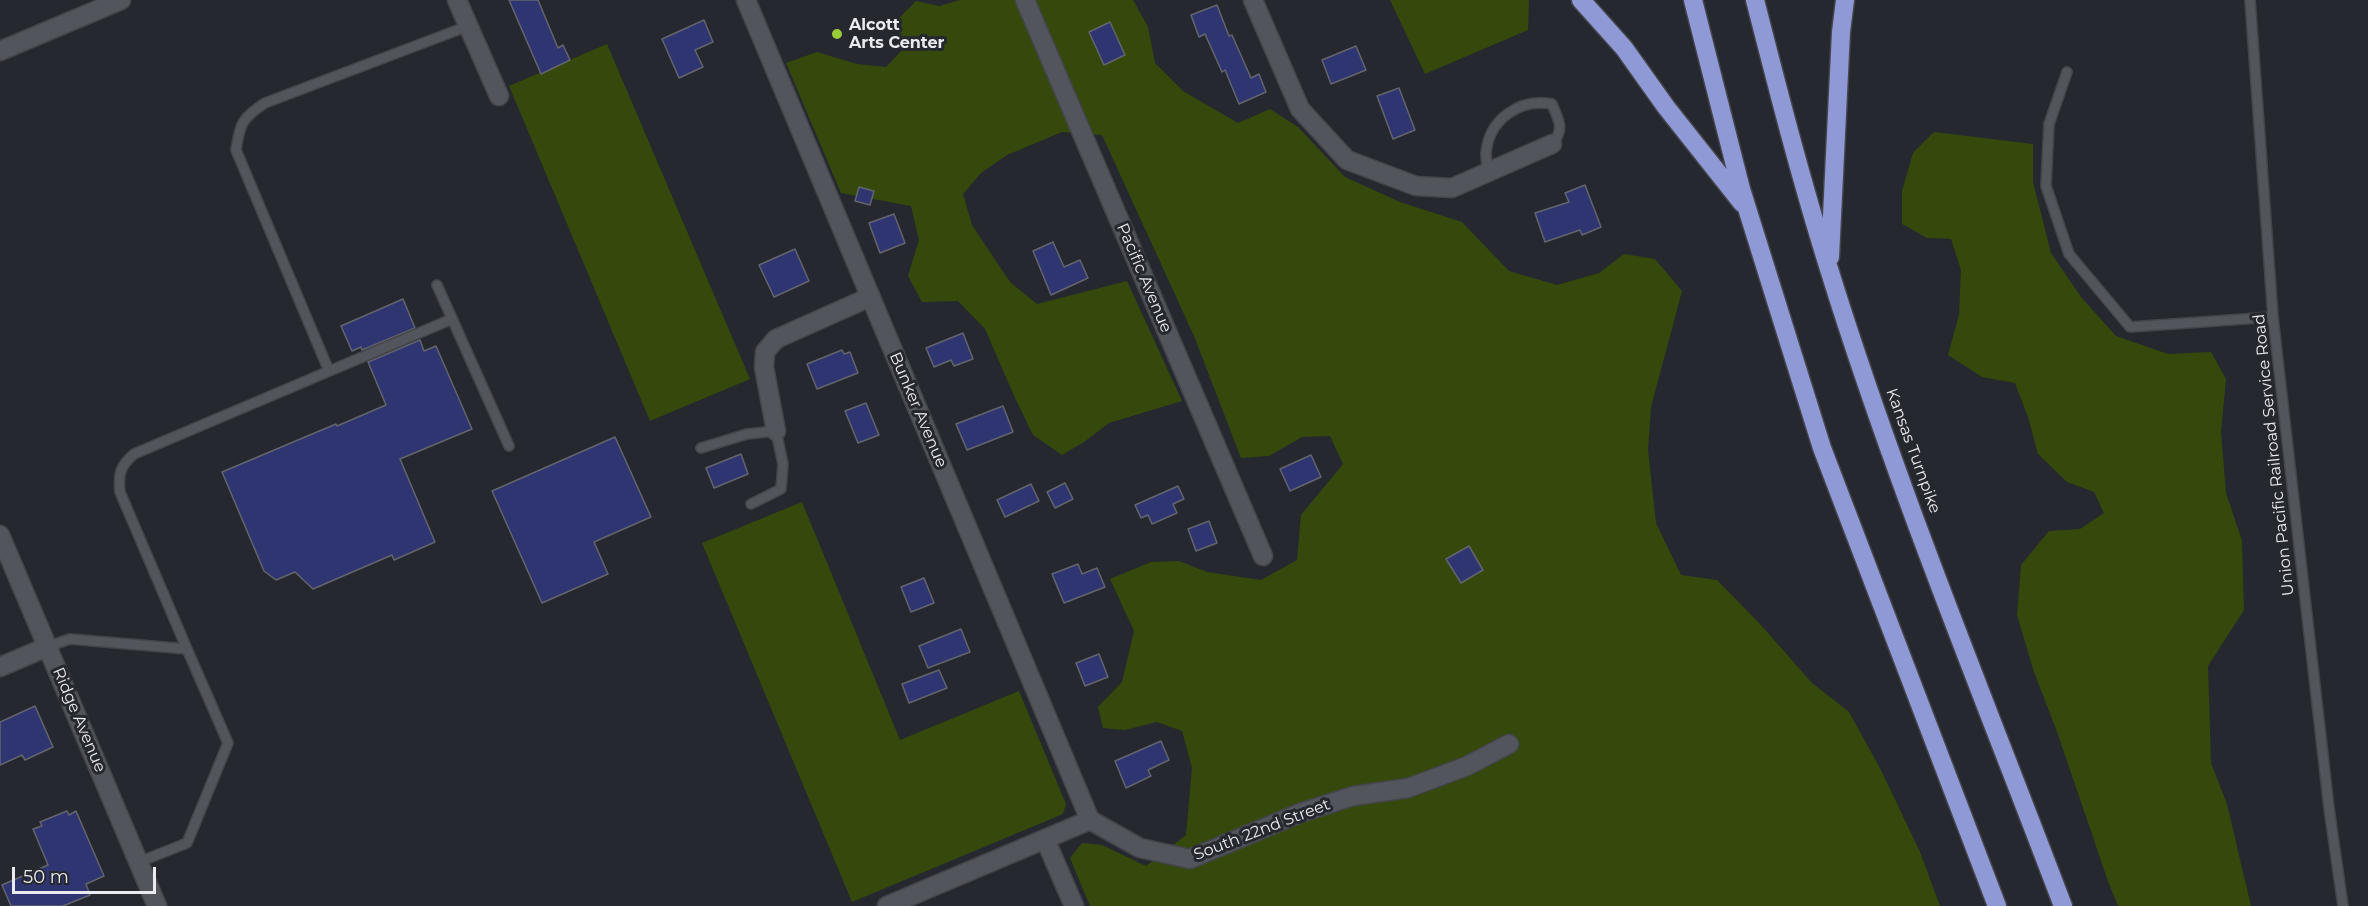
<!DOCTYPE html>
<html>
<head>
<meta charset="utf-8">
<style>
  body { margin:0 }
  #map { position:relative; width:2368px; height:906px; overflow:hidden; background:#26282f; font-family:Montserrat,sans-serif }
  canvas { display:block }
  .scale { position:absolute; left:12px; top:867px; width:144px; height:27px; box-sizing:border-box; border:3px solid #eaebf0; border-top:0; padding-left:8px; font-size:18px; line-height:21px; white-space:nowrap; color:#eaebf0; -webkit-text-stroke:4px #26282f; paint-order:stroke }
</style>
</head>
<body>
<div id="map">
<canvas width="2368" height="906"></canvas>
<div class="scale">50 m</div>
</div>
<script>
const ctx = document.querySelector('canvas').getContext('2d');
ctx.lineJoin = 'round';
function fillPath(path, color) { ctx.fillStyle = color; ctx.fill(path, 'evenodd'); }
function strokePath(path, color, width, dash) { ctx.strokeStyle = color; ctx.lineWidth = width; ctx.lineCap = dash ? 'butt' : 'round'; ctx.setLineDash(dash || []); ctx.stroke(path); }
function drawText(font, color, halo, rows, align = 'center') {
  ctx.font = font + ' Montserrat,sans-serif'; ctx.lineWidth = 6; ctx.setLineDash([]); ctx.textBaseline = 'middle'; ctx.strokeStyle = halo; ctx.fillStyle = color; for (const [text, x, y, turn = 0] of rows) {
    ctx.save(); ctx.translate(x, y); ctx.rotate((+turn || 0) * Math.PI / 180); ctx.textAlign = isNaN(turn) ? turn : align; if (halo) ctx.strokeText(text, 0, 0); ctx.fillText(text, 0, 0); ctx.restore();
  }
}
fillPath(new Path2D(`
  M960 0H1133L1148 27 1155 63 1183 91 1238 123 1270 109 1298 127 1345 177 1400 202 1462 222 1509 271 1557 285 1599 273 1624 254 1655 259 1682 291 1651 407 1648 450 1656 523 1681 575 1717 580 1760 624 1812 683 1849 712 1881 770 1920 852 1940 906H1090L1070 858 1082 843 1102 845 1146 866 1186 835 1192 768 1182 731 1157 722 1125 730 1103 728 1098 707 1122 682 1134 631 1110 579 1151 562 1179 561 1207 572 1261 580 1297 560 1301 515 1343 464 1330 436 1302 437 1269 456 1241 458 1194 336 1102 135 1062 132 1007 155 981 173 963 194 972 225 1010 282 1037 304 1127 281 1182 401 1109 423 1084 442 1062 455 1033 435 1015 398 985 329 958 301 922 302 908 276 919 240 911 206 841 193 786 63 817 52 857 64 886 67 903 49 898 19 916 1 939 6Z
  M1390 0H1529L1528 30 1425 74Z
  M607 44 750 379 650 421 509 86Z
  M1934 132 2033 144V182L2051 253 2081 297 2116 336 2168 354 2211 352 2226 379 2221 432 2226 493 2242 541 2244 610 2208 666 2211 763 2227 804 2251 906H2118L2109 884 2056 729 2034 672 2017 615 2021 565 2049 531 2080 529 2104 513 2094 492 2067 482 2038 454 2028 417 2015 383 1982 377 1948 355 1959 315 1961 270 1951 239 1927 238 1902 224V191L1913 153Z
  M802 502 900 740 1019 691 1066 804 1063 814 852 902 702 543Z`), '#34490b');
const building = new Path2D(`
  M509 0H538L558 48 563 45 570 60 541 74Z
  M1217 5 1229 36 1232 35 1251 78 1259 74 1266 92 1239 104 1225 70 1222 72 1205 34 1199 37 1191 15Z
  M704 20 713 42 695 50 703 67 679 78 662 39Z
  M1110 22 1125 55 1104 65 1089 32Z
  M1356 46 1366 70 1331 84 1322 60Z
  M1399 88 1415 130 1393 139 1377 96Z
  M1585 185 1601 227 1582 235 1580 230 1545 242 1535 213 1569 202 1565 193Z
  M859 187 874 191 870 205 855 201Z
  M894 214 905 243 880 253 869 223Z
  M1053 242 1064 267 1080 260 1088 278 1051 295 1033 251Z
  M795 249 809 281 774 297 759 265Z
  M403 299 415 328 362 350 361 347 352 351 341 326Z
  M963 333 973 359 954 366 951 360 934 367 926 348Z
  M420 340 424 351 436 346 472 429 400 459 435 542 394 560 392 555 313 589 295 572 276 580 264 571 222 472 336 424 337 426 386 405 368 362Z
  M842 350 844 354 850 352 858 373 817 389 807 364Z
  M866 403 879 435 858 443 845 411Z
  M1003 406 1013 432 967 450 956 424Z
  M615 437 651 517 594 542 608 574 542 603 492 491Z
  M741 454 748 474 714 488 706 468Z
  M1311 455 1321 477 1290 491 1280 469Z
  M1065 483 1073 499 1055 508 1047 492Z
  M1031 484 1039 501 1005 517 997 500Z
  M1178 486 1184 499 1173 504 1177 513 1152 524 1148 515 1141 518 1135 505Z
  M1209 521 1217 543 1196 551 1188 529Z
  M1469 546 1483 570 1461 583 1446 559Z
  M1078 564 1082 574 1097 568 1105 587 1064 603 1052 574Z
  M924 578 934 603 911 612 901 587Z
  M961 629 970 652 928 668 919 646Z
  M1099 654 1108 677 1085 686 1076 663Z
  M939 670 947 688 909 703 902 684Z
  M35 706 53 747 25 760 22 755 0 765V722Z
  M1161 741 1169 760 1148 770 1151 776 1126 788 1115 761Z
  M67 811 69 815 76 811 104 876 86 884 90 895 63 906H11L2 885 48 865 33 829 42 826 40 822Z`);
fillPath(building, '#2f3570');
strokePath(building, '#63656d', 1.5);
const lane = new Path2D(`
  M2250 0 2273 317 2329 808 2343 906
  M2067 72 2049 124 2046 186 2069 254 2130 327 2273 317
  M1488 172C1487 166 1486 159 1486 153 1489 119 1520 98 1552 104 1559 121 1565 129 1552 144
  M437 285 509 446
  M329 371 236 150C240 123 242 118 265 103L468 26
  M701 448 747 434 776 431 783 464 781 489 751 504
  M49 646 70 639 187 649 228 743 187 843 139 862
  M187 649 120 492C118 474 120 466 134 454L452 319`);
const street = new Path2D(`
  M457 0 499 96
  M746 0 1090 820
  M1025 0 1263 556
  M1253 0 1300 109 1347 160 1416 186 1452 188 1552 144
  M776 431 764 367 765 352 776 339 870 297
  M0 535 157 906
  M0 667 49 646
  M1045 839 1074 906
  M887 906 1090 820 1140 848 1190 859 1300 813 1353 796 1408 788 1467 766 1509 744`);
const secondary = new Path2D(`
  M0 51 121 0`);
const highway = new Path2D(`
  M1581 0 1624 48 1666 107 1742 203
  M1693 0 1741 189 1822 448 1997 906
  M1755 0C1778 90 1801 180 1829 269 1896 485 1983 695 2063 906
  M1830 257 1841 32 1845 0`);
strokePath(lane, '#44454b', 12);
strokePath(street, '#44454b', 21);
strokePath(secondary, '#44454b', 21);
strokePath(highway, '#44454b', 21);
strokePath(lane, '#53555c', 9);
strokePath(street, '#53555c', 18);
strokePath(secondary, '#53555c', 18);
strokePath(highway, '#8e99d6', 18);
for (const [x, y, r, color] of [
  [837,34,6,"#98cb37"]
]) { const dot = new Path2D(); dot.arc(x, y, r, 0, 2 * Math.PI); ctx.fillStyle = color; ctx.fill(dot); strokePath(dot, '#26282f', 2); }
drawText('bold 16px', '#eaebf0', '#26282f', [
  ["Alcott",849,25],
  ["Arts Center",849,43]
], 'left');
drawText('16px', '#eaebf0', '#26282f', [
  ["Pacific Avenue",1144,278,67],
  ["Bunker Avenue",918,410,67],
  ["Kansas Turnpike",1913,451,70],
  ["Union Pacific Railroad Service Road",2274,455,-96],
  ["Ridge Avenue",79,720,67],
  ["South 22nd Street",1262,830,-21]
]);
</script>
</body>
</html>
